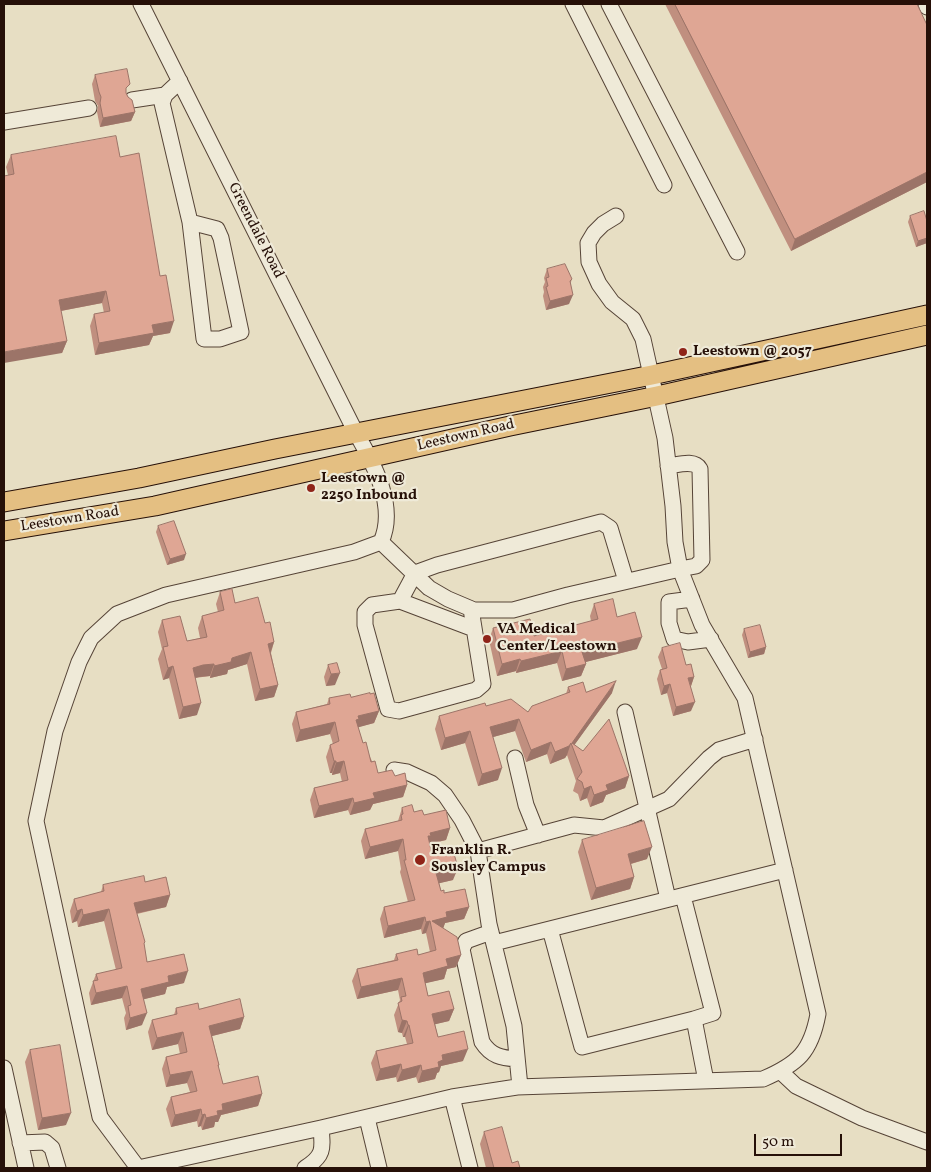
<!DOCTYPE html>
<html>
<head>
<meta charset="utf-8">
<style>
  body { margin:0 }
  #map { position:relative; width:931px; height:1172px; overflow:hidden; background:#e7dec3; font-family:Vollkorn,serif }
  canvas { display:block }
  .frame { position:absolute; inset:0; border:5px solid #261008; pointer-events:none }
  .scale { position:absolute; left:754px; top:1134px; width:88px; height:22px; box-sizing:border-box; border:2px solid #261008; border-top:0; padding-left:6px; font-size:15px; line-height:18px; white-space:nowrap; color:#261008; -webkit-text-stroke:4px #efead8; paint-order:stroke }
</style>
</head>
<body>
<div id="map">
<canvas width="931" height="1172"></canvas>
<div class="frame"></div>
<div class="scale">50 m</div>
</div>
<script>
const ctx = document.querySelector('canvas').getContext('2d');
ctx.lineJoin = 'round';
function strokePath(path, color, width, dash) { ctx.strokeStyle = color; ctx.lineWidth = width; ctx.lineCap = dash ? 'butt' : 'round'; ctx.setLineDash(dash || []); ctx.stroke(path); }
function fillPath(path, color) { ctx.fillStyle = color; ctx.fill(path, 'evenodd'); }
function drawText(font, color, halo, rows, align = 'center') {
  ctx.font = font + ' Vollkorn,serif'; ctx.lineWidth = 4.5; ctx.setLineDash([]); ctx.textBaseline = 'middle'; ctx.strokeStyle = halo; ctx.fillStyle = color; for (const [text, x, y, turn = 0] of rows) {
    ctx.save(); ctx.translate(x, y); ctx.rotate((+turn || 0) * Math.PI / 180); ctx.textAlign = isNaN(turn) ? turn : align; if (halo) ctx.strokeText(text, 0, 0); ctx.fillText(text, 0, 0); ctx.restore();
  }
}
const minor = new Path2D(`
  M141 4 356 433C374 464 397 507 381 542L354 552 166 595 117 614 91 638 79 662 55 731 36 821 100 1117 138 1168 321 1128 452 1097 517 1087 763 1079C798 1064 811 1052 818 1014L745 698 702 625 680 569 696 566 702 560 700 469C694 459 678 465 668 466
  M573 4 664 185
  M609 4 737 252
  M926 4 927 7
  M180 81 165 95 162 103 190 222 204 339H220L241 332 221 238 217 229 190 222
  M132 100 165 95
  M4 122 89 108
  M381 542 429 588 448 599 474 610H513L568 595 680 569 675 542 673 506 665 438 643 339 633 319 612 302 599 284 589 262 588 243 594 233 603 224 616 216
  M692 599 669 602V623L674 639 688 642 711 639
  M400 601 474 629
  M471 609 483 684 476 690 399 711 388 709 365 625V612L372 605 400 601 415 573 437 565 601 522 610 528 626 581
  M625 712 668 899
  M515 758 526 805 538 835
  M394 770 407 772 431 783 445 795 462 820 478 851 489 924 514 1026 520 1087
  M478 851 574 825 604 828 669 799 709 758 719 750 755 739
  M683 896 713 1013 694 1019
  M550 929 582 1047 694 1019 706 1081
  M491 932 466 941 462 949 482 1042C491 1056 501 1058 517 1059
  M494 943 785 870
  M4 1068 26 1168
  M781 1072 796 1086 862 1118 927 1142
  M452 1097 470 1168
  M367 1118 379 1168
  M20 1143 45 1142 52 1148 58 1168
  M305 1168C324 1156 323 1149 321 1128`);
const major = new Path2D(`
  M4 502 139 478 275 449 652 375 927 315
  M4 531 155 506 510 426 657 396 927 335`);
strokePath(minor, '#564437', 17);
strokePath(major, '#261008', 21);
strokePath(minor, '#efead8', 15);
strokePath(major, '#e4bf82', 19);
fillPath(new Path2D(`
  M665 4H917L927 25V182L791 251Z
  M95 75 126 93 135 112 131 121 100 127 97 112 98 106 95 101 92 84Z
  M11 155 120 157 170 333 153 336 149 345 95 355 90 326 94 314 104 313 102 303 61 311 67 341 62 353 8 175 6 167Z
  M910 216 927 221V243L916 247 908 222Z
  M547 269 572 279 571 282 569 304 546 310 543 296 544 292 543 287 545 282 544 278Z
  M158 526 184 560 167 565 156 532Z
  M220 592 265 623 274 642 271 653 278 685 274 697 255 701 247 664 228 670 227 674 210 678V676L195 678 197 715 179 719 169 678 163 680 158 659 162 649 158 632 162 620 187 641 200 638 198 628 202 616 218 612 216 604Z
  M594 604 617 617 637 649 585 662 586 664 581 676 562 681 557 663 516 673V671L497 676 489 640 493 628 534 636 591 621 590 616Z
  M744 629 766 647 764 654 748 658 742 635Z
  M662 648 686 665 694 677 691 686V711L673 716 667 693 661 695 657 679 660 670 662 669 658 657Z
  M328 665 335 685 326 686 324 677Z
  M568 687 586 692 612 693 574 745 583 751 629 776 625 788 606 795 603 802 590 807 587 798 580 801 578 794 573 791 576 781 567 755 565 758 550 764 547 754 526 762 515 731 493 737 498 780 478 786 465 743 441 750 435 729 439 716 486 706 528 712 566 694Z
  M351 697 379 711 374 723 358 727 363 743 378 773 395 776 407 785 403 797 373 804 370 810 350 815 348 810 314 818 310 800 314 788 342 782 340 773 332 775V773H330L326 757 330 745 333 744 330 734 296 742 292 724 296 712 327 704 329 698Z
  M402 808 424 815 450 828 446 840 430 844 432 855 453 880 439 883 441 891 469 907 464 919 445 923 443 928 461 955 456 967 447 969 444 979 425 983 428 996 454 1009 449 1021 435 1024 438 1037 463 1061 441 1066 439 1072 437 1073 435 1079 418 1083 416 1077 397 1082 396 1077 376 1081 371 1063 376 1051 407 1044 405 1037H403L402 1033 398 1032 394 1015 400 1000 398 990 357 999 352 981 357 969 394 960 396 954 418 955 430 952 426 933 422 934 421 929 384 938 380 919 384 907 408 902 400 872 401 869 398 851 365 859 361 841 365 829 398 821Z
  M582 840 647 859 631 864 634 877 630 889 591 900 578 852Z
  M145 882 170 895 166 907 137 914 144 945 147 962 184 983 167 987 165 994 144 999 142 1025 126 1030 124 1018 126 1013 122 998 91 1005 89 993 96 974 116 970 104 921 78 927 77 921 72 923 70 911 74 899 101 892 103 885Z
  M176 1008 199 1009 244 1017 240 1029 212 1036 219 1065 218 1068 223 1084 262 1094 258 1106 221 1115 218 1122H215L214 1127 202 1130 201 1126 198 1127 197 1121 171 1127 166 1109 171 1097 190 1092 187 1083 166 1087 162 1069 166 1057 180 1054 178 1044 152 1050 148 1032 152 1020 174 1015Z
  M30 1050 66 1125 38 1130 25 1062Z
  M484 1132 512 1163 520 1168H486L480 1144Z`), '#c08f7f');
fillPath(new Path2D(`
  M135 112 131 121 100 127 103 118Z
  M927 172V182L791 251 795 239Z
  M927 238V243L916 247 918 241Z
  M106 291 102 303 55 312 59 300Z
  M573 295 569 304 546 310 550 301Z
  M174 321 170 333 153 336 149 345 95 355 99 343 152 325Z
  M67 341 62 353 4 363V352Z
  M186 554 184 560 167 565 170 559Z
  M642 637 637 649 578 664 582 652Z
  M274 642 270 654 268 644Z
  M766 647 764 654 748 658 750 652Z
  M562 651 557 663 516 673 521 661Z
  M251 652 247 664 228 670 227 674 210 678 214 666 232 658Z
  M520 659 516 671 497 676 502 664Z
  M214 664 210 676 199 677 188 680 193 668 203 665Z
  M586 664 581 676 562 681 566 669Z
  M173 666 169 678 163 680 168 668Z
  M340 673 335 685 326 686 331 674Z
  M694 677 691 686 688 678Z
  M616 681 612 693 573 747 571 744Z
  M670 684 667 693 661 695 664 686Z
  M278 685 274 697 255 701 260 689Z
  M695 702 691 711 673 716 676 707Z
  M201 703 197 715 179 719 183 707Z
  M379 711 374 723 356 728V720L358 716Z
  M519 719 515 731 486 739 490 727Z
  M335 722 330 734 296 742 300 730Z
  M470 731 465 743 441 750 445 738Z
  M551 742 547 754 526 762 531 750Z
  M571 743 567 755 565 758 550 764 555 752Z
  M334 761H336L332 773H330Z
  M344 761 340 773 332 775 336 763Z
  M502 768 498 780 478 786 482 774Z
  M629 776 625 788 606 795 603 802 590 807 594 795 606 785Z
  M407 785 403 797 373 804 370 810 350 815 354 803 373 793Z
  M591 786 587 798 580 801 584 789Z
  M353 798 348 810 314 818 319 806Z
  M450 828 446 840 427 844 428 836 430 833Z
  M403 839 398 851 365 859 370 847Z
  M652 847 647 859 623 866 628 854Z
  M458 868 453 880 432 885 436 873Z
  M634 877 630 889 591 900 596 888Z
  M170 895 166 907 129 915 134 903Z
  M469 907 464 919 445 923 443 929 432 921 446 912Z
  M82 909 77 921 72 923 77 911Z
  M109 909 104 921 78 927 83 915Z
  M425 917 421 929 384 938 388 926Z
  M430 921 426 933 422 934 426 922Z
  M461 955 456 967 447 969 444 979 418 985 423 973 446 959Z
  M188 971 184 983 167 987 165 994 137 1001 141 989 168 976Z
  M402 978 398 990 357 999 361 987Z
  M127 986 122 998 91 1005 96 993Z
  M454 1009 449 1021 428 1026 432 1014Z
  M147 1013 142 1025 126 1030 130 1018Z
  M244 1017 240 1029 204 1038 209 1026Z
  M402 1020 407 1021 402 1033 398 1032Z
  M408 1025H409L405 1037H403Z
  M183 1032 178 1044 152 1050 157 1038Z
  M468 1049 463 1061 441 1066 439 1072 437 1073 435 1079 418 1083 422 1071 438 1062 442 1055Z
  M401 1064 396 1077 376 1081 380 1069Z
  M421 1065 416 1077 397 1082 402 1070Z
  M192 1071 187 1083 166 1087 170 1075Z
  M262 1094 258 1106 221 1115 218 1122H215L214 1127 202 1130 206 1118 217 1111 222 1104Z
  M201 1109 197 1121 171 1127 175 1115Z
  M71 1113 66 1125 38 1130 42 1118Z
  M205 1114 201 1126 198 1127 202 1115Z`), '#9c7468');
const building = new Path2D(`
  M675 4H917L927 25V172L795 239Z
  M127 69 130 84 126 88V93L128 97 132 100 135 112 103 118 100 103 101 97 99 92 95 75Z
  M116 136 120 157 139 153 160 276 166 275 174 321 152 325 154 333 99 343 94 314 110 311 106 291 59 300 67 341 4 352V176L14 174 11 155Z
  M924 211 927 221V238L918 241 910 216Z
  M565 264 572 279 570 281 573 295 550 301 546 287 548 286 546 278 549 277 547 269Z
  M174 521 186 554 170 559 158 526Z
  M232 589 235 603 258 597 265 623 270 622 274 642 268 644 278 685 260 689 251 652 232 658 231 662 214 666V664L203 665 193 668 201 703 183 707 173 666 168 668 163 647 168 646 162 620 180 616 187 641 207 637 202 616 224 610 220 592Z
  M613 599 617 617 635 612 642 637 582 652 586 664 566 669 562 651 521 661 520 659 502 664 493 628 530 619 534 636 598 619 594 604Z
  M760 625 766 647 750 652 744 629Z
  M680 643 686 665 691 664 694 677 688 678 695 702 676 707 670 684 664 686 660 670 667 668 662 648Z
  M337 663 340 673 331 674 328 665Z
  M616 681 572 743 583 751 609 719 629 776 606 785 608 790 594 795 591 786 584 789 582 782 577 779 582 772 571 743 569 746 555 752 551 742 531 750 519 719 490 727 502 768 482 774 470 731 445 738 439 716 485 703 486 706 511 699 528 712 532 706 570 692 568 687 583 682 586 692Z
  M370 693V694L374 693 379 711 358 716 359 719 356 720 363 743 366 742 371 762 375 761 378 773 392 770 395 776 405 773 407 785 373 793 375 798 354 803 353 798 319 806 314 788 348 780 344 761 336 763V761H334L330 745 339 741 335 722 300 730 296 712 330 704 329 698 350 694 351 697Z
  M412 805 414 812 422 810 424 815 446 810 450 828 430 833 431 836H428L432 855 453 850 458 868 436 873 441 891 444 890V893L465 889 469 907 446 912 447 917 432 921 457 937 461 955 446 959 448 966 423 973 428 996 449 991 454 1009 432 1014 438 1037 464 1031 468 1049 442 1055 443 1060 438 1062 439 1067 422 1071 421 1065 402 1070 401 1064 380 1069 376 1051 413 1043 409 1025H408L407 1021 402 1020 398 1003 402 1001 401 997 406 996 402 978 361 987 357 969 398 960 396 954 417 949 418 955 436 950 430 921 426 922 425 917 388 926 384 907 415 900 404 860H406L403 839 370 847 365 829 402 820 401 815 403 814 402 808Z
  M644 821 652 847 628 854 634 877 596 888 582 840Z
  M144 876 145 882 166 877 170 895 134 903 145 942 144 943 147 962 184 954 188 971 168 976 169 982 141 989 147 1013 130 1018 128 1006 131 1005 127 986 96 993 93 981 98 980 96 974 122 968 109 909 83 915 82 909 77 911 74 899 104 891 103 885Z
  M240 999 244 1017 209 1026 219 1065H218L223 1084 258 1076 262 1094 222 1104 223 1110 217 1111 218 1115 206 1118 205 1114 202 1115 201 1109 175 1115 171 1097 197 1091 192 1071 170 1075 166 1057 187 1052 183 1032 157 1038 152 1020 177 1014 176 1008 198 1003 199 1009Z
  M60 1045 71 1113 42 1118 30 1050Z
  M502 1127 512 1163 518 1161 520 1168H494L484 1132Z`);
fillPath(building, '#dfa694');
strokePath(building, '#9c7468', 1);
for (const [x, y, r, color] of [
  [683,352,5,"#8f2418"],
  [311,488,5,"#8f2418"],
  [487,639,5,"#8f2418"],
  [420,860,6,"#8f2418"]
]) { const dot = new Path2D(); dot.arc(x, y, r, 0, 2 * Math.PI); ctx.fillStyle = color; ctx.fill(dot); strokePath(dot, '#efead8', 2); }
drawText('15px', '#261008', '#efead8', [
  ["Greendale Road",255,231,63],
  ["Leestown Road",466,436,-13],
  ["Leestown Road",70,520,-9]
]);
drawText('bold 15px', '#261008', '#efead8', [
  ["Leestown @ 2057",693,352],
  ["Leestown @",321,479],
  ["2250 Inbound",321,496],
  ["VA Medical",497,630],
  ["Center/Leestown",497,647],
  ["Franklin R.",431,851],
  ["Sousley Campus",431,868]
], 'left');
</script>
</body>
</html>
